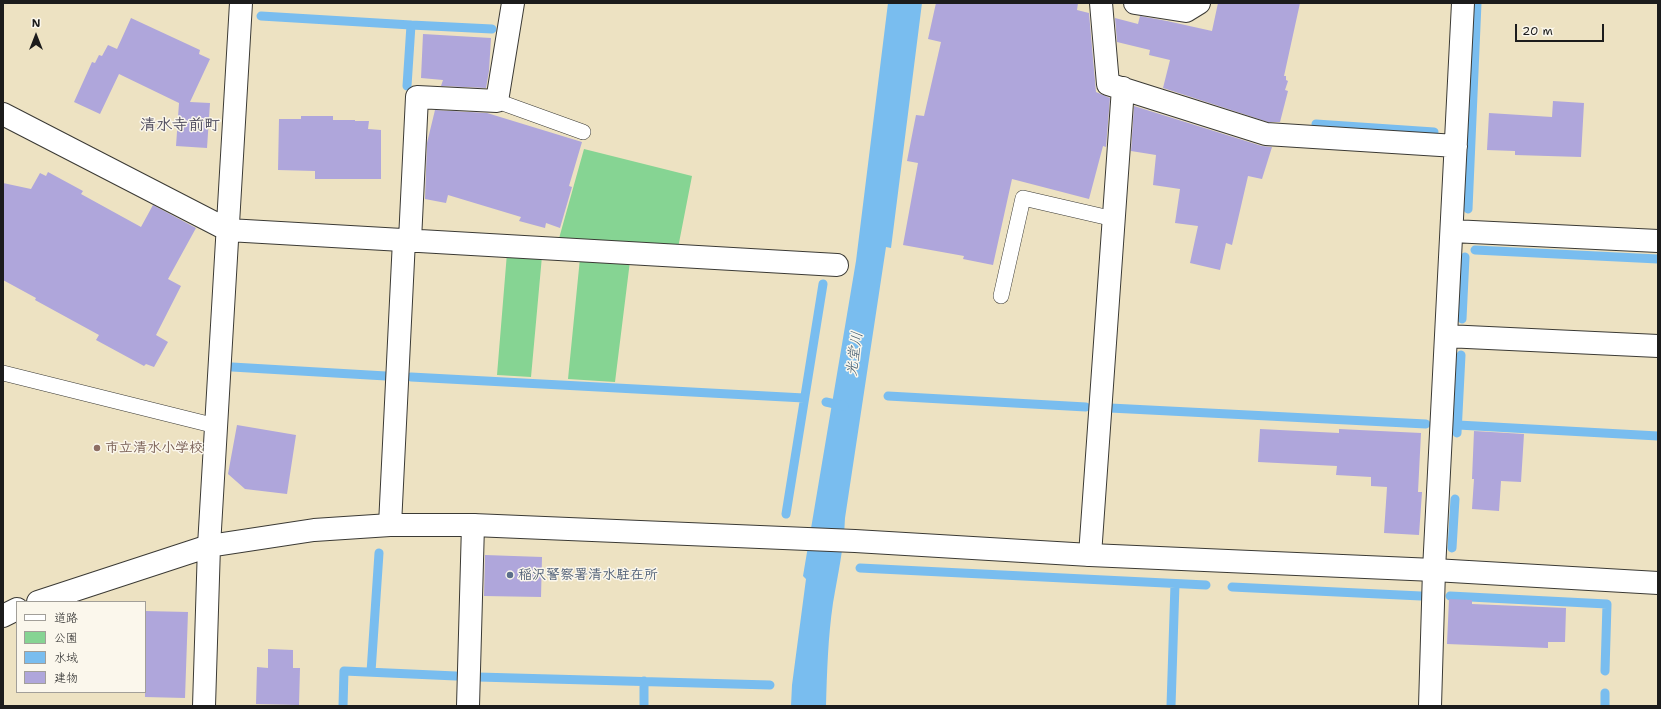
<!DOCTYPE html>
<html>
<head>
<meta charset="utf-8">
<style>
  body { margin:0 }
  #map { position:relative; width:1661px; height:709px; overflow:hidden; background:#ede2c2; font-family:"Shantell Sans","Klee One",sans-serif }
  canvas { display:block }
  .frame { position:absolute; inset:0; border:4px solid #1c1c1c; pointer-events:none }
  .legend { position:absolute; left:16px; top:601px; width:130px; height:92px; box-sizing:border-box; background:#fbf7ec; border:1px solid #a29f99; margin:0; padding:5px 7px; list-style:none; font-size:12px; color:#1c1c1c }
  .legend li { display:flex; align-items:center; gap:8px; height:20px }
  .legend b { width:20px; border:1px solid #a29f99 }
  .north { position:absolute; left:16px; top:16px; width:40px; height:40px; -webkit-text-stroke:3px #fbf7ec; paint-order:stroke; rotate:0deg; font-size:11px; font-weight:700; line-height:16px; text-align:center; color:#1c1c1c }
  .north::after { content:''; display:block; margin:auto; width:14px; height:18px; background:#1c1c1c; clip-path:polygon(50% 0,100% 100%,50% 72%,0 100%) }
  .scale { position:absolute; left:1515px; top:24px; width:89px; height:18px; box-sizing:border-box; border:2px solid #1c1c1c; border-top:0; padding-left:5px; font-size:12px; line-height:14px; white-space:nowrap; color:#1c1c1c; -webkit-text-stroke:3px #fbf7ec; paint-order:stroke }
</style>
</head>
<body>
<div id="map">
<canvas width="1661" height="709"></canvas>
<div class="frame"></div>
<ul class="legend">
<li><b style="height:5px;background:#fff"></b>道路</li>
<li><b style="height:11px;background:#86d493"></b>公園</li>
<li><b style="height:11px;background:#79bdef"></b>水域</li>
<li><b style="height:11px;background:#afa6db"></b>建物</li>
</ul>
<div class="north">N</div>
<div class="scale">20 m</div>
</div>
<script>
const ctx = document.querySelector('canvas').getContext('2d');
ctx.lineJoin = 'round';
function fillPath(path, color) { ctx.fillStyle = color; ctx.fill(path, 'evenodd'); }
function strokePath(path, color, width, dash) { ctx.strokeStyle = color; ctx.lineWidth = width; ctx.lineCap = dash ? 'butt' : 'round'; ctx.setLineDash(dash || []); ctx.stroke(path); }
function drawText(font, color, halo, rows, align = 'center') {
  ctx.font = font + ' "Shantell Sans","Klee One",sans-serif'; ctx.lineWidth = 3; ctx.setLineDash([]); ctx.textBaseline = 'middle'; ctx.strokeStyle = halo; ctx.fillStyle = color; for (const [text, x, y, turn = 0] of rows) {
    ctx.save(); ctx.translate(x, y); ctx.rotate((+turn || 0) * Math.PI / 180); ctx.textAlign = isNaN(turn) ? turn : align; if (halo) ctx.strokeText(text, 0, 0); ctx.fillText(text, 0, 0); ctx.restore();
  }
}
fillPath(new Path2D(`
  M584 149 692 176 678 248 558 242Z
  M507 253 542 256 531 377 497 375Z
  M580 258 630 261 615 382 568 379Z`), '#86d493');
fillPath(new Path2D(`
  M888 3H922L891 248 886 247 845 518C844 547 838 574 833 603 828 637 827 672 826 706H791L792 685 806 579 803 576 856 261Z`), '#79bdef');
strokePath(new Path2D(`
  M261 16 411 25 407 86
  M411 25 492 29
  M1316 124 1434 132
  M1468 209 1477 3
  M1475 250 1658 259
  M1462 319 1465 257
  M232 367 386 376
  M411 377 804 398
  M888 396 1086 407
  M826 402 844 406
  M1110 408 1426 424
  M1458 425 1658 436
  M1457 433 1461 355
  M786 514 823 284
  M1452 548 1455 499
  M860 568 1206 585
  M1232 587 1421 596
  M1450 596 1607 604 1605 671
  M371 672 379 553
  M478 677 770 685
  M343 706 344 671 456 676
  M644 706V681
  M1171 706 1175 584
  M1605 706V693`), '#79bdef', 9);
fillPath(new Path2D(`
  M936 3H1078L1077 10 1089 13 1096 92 1110 98 1106 147 1103 146 1089 199 1012 179 993 265 963 259 964 256 903 245 918 163 907 161 916 115 924 116 941 42 928 39Z
  M1218 3H1300L1284 76H1286V80L1288 81 1285 90 1288 91 1280 122H1268L1163 88 1170 60 1149 55 1150 50 1117 42 1115 18 1138 24 1140 16 1167 21 1212 31Z
  M131 18 200 50 199 54 210 59 190 102 210 103 207 148 176 146 179 103 119 74 100 114 74 102 92 62 95 63 99 55 102 56 108 45 117 49Z
  M423 34 491 38 489 71 486 88 441 86 443 80 421 78Z
  M1553 101 1584 103 1581 157 1515 155V151L1487 150 1489 113 1552 117Z
  M1134 106 1262 146 1272 147 1262 179 1248 176 1232 245 1226 243 1220 270 1190 263 1198 226 1175 223 1180 189 1153 185 1156 155 1131 151Z
  M435 110 487 113 582 142 569 186 572 187 560 228 546 223 545 228 519 221 521 217 448 195 446 203 425 199 427 143Z
  M301 116H333V120H355V121H369L368 129 381 130V179H315V171L278 170 279 119H301Z
  M48 172 83 191 81 194 141 227 153 205 196 228 168 279 181 286 156 335 168 342 154 367 146 364 144 366 96 340 99 335 35 300 36 298 3 280V183L31 189 40 173 46 176Z
  M237 425 296 435 287 494 245 489 228 474Z
  M1260 429 1339 433V429L1421 433 1418 492H1422L1419 535 1384 533 1387 487 1371 486V477L1336 475 1337 466 1258 462Z
  M1474 431 1524 434 1521 482 1501 481 1499 511 1472 509 1474 479H1472Z
  M485 555 542 557 541 597 484 596Z
  M1449 599 1472 600V604L1566 608 1565 642H1548V648L1447 644Z
  M145 611 188 612 185 698 145 697Z
  M268 649 293 650V668H300L299 705 256 704 257 667 268 668Z`), '#afa6db');
const lane = new Path2D(`
  M497 101 583 132
  M1001 296 1023 198 1114 219
  M3 373 216 426`);
const street = new Path2D(`
  M1101 3 1108 84 1266 134 1456 146
  M1135 3 1186 11 1199 3
  M3 114 228 230 837 265
  M1452 231 1658 241
  M410 240 417 97 497 101 513 3
  M1446 336 1658 346
  M390 525 404 240
  M209 546 241 3
  M1090 555 1123 88
  M468 706 473 525
  M1430 706 1434 570 1463 3`);
const secondary = new Path2D(`
  M38 602 209 546 314 530 390 525H473L855 541 1090 555 1434 570 1658 583
  M3 616 17 609
  M204 706 209 546`);
strokePath(lane, '#3b3a35', 16);
strokePath(street, '#3b3a35', 24);
strokePath(secondary, '#3b3a35', 24);
strokePath(lane, '#fff', 15);
strokePath(street, '#fff', 22);
strokePath(secondary, '#fff', 22);
for (const [x, y, r, color] of [
  [97,448,4,"#8d6e63"],
  [510,575,4,"#5c6f8a"]
]) { const dot = new Path2D(); dot.arc(x, y, r, 0, 2 * Math.PI); ctx.fillStyle = color; ctx.fill(dot); strokePath(dot, '#fbf7ec', 1.5); }
drawText('bold 14px', '#785e54', '#fbf7ec', [
  ["市立清水小学校",105,448]
], 'left');
drawText('bold 14px', '#4e5e75', '#fbf7ec', [
  ["稲沢警察署清水駐在所",518,575]
], 'left');
drawText('italic 15px', '#415c70', '#fbf7ec', [
  ["光堂川",855,354,-82]
]);
drawText('bold 16px', '#4f4c5f', '#fbf7ec', [
  ["清水寺前町",180,126]
]);
</script>
</body>
</html>
